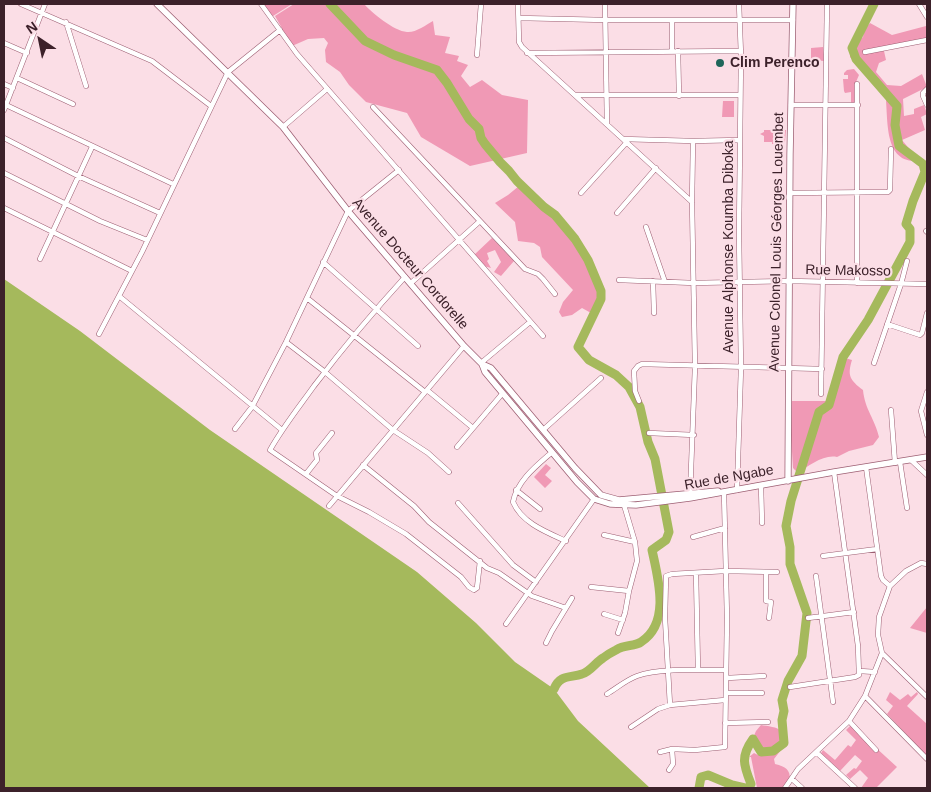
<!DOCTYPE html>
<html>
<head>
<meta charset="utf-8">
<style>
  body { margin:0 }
  #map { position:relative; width:931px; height:792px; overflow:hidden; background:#fbdee6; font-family:Arial,sans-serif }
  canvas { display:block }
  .frame { position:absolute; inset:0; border:5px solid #3c212a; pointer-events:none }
  .north { position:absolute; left:15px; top:15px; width:50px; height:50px; -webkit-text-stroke:4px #fbdee6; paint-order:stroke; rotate:326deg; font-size:14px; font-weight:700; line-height:20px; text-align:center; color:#3c212a }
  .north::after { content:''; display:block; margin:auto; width:18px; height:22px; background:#3c212a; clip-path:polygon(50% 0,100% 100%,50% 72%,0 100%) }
</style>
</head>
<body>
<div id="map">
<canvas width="931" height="792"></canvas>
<div class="frame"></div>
<div class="north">N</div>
</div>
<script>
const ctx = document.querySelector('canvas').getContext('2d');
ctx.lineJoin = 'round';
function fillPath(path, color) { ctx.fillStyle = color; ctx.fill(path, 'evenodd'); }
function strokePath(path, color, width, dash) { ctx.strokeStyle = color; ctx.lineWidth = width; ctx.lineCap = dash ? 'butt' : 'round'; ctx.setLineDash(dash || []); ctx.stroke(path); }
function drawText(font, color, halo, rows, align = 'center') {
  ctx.font = font + ' Arial,sans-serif'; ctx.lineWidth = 4.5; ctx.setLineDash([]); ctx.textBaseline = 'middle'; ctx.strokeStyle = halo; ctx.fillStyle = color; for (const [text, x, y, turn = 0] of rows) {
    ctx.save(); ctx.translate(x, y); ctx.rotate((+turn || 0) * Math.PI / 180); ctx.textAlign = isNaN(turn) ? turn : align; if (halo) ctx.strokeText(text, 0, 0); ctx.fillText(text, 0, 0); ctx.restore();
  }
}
fillPath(new Path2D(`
  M261 4H292L273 16Z
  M294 4H364C372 13 394 31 407 32 415 33 426 25 433 21L435 35 450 37 445 53 459 56 457 61 468 65 461 76 470 87 482 80 502 95 528 100 527 153 470 166 421 137 407 113 366 102 349 85 340 72 326 62 325 50 328 43 324 38 308 39 292 46 275 16Z
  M870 23 892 35 926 26 927 27V38L863 51 864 53 884 51 886 60 879 63 876 72 887 85 901 86 922 74 927 87 903 99 904 116 914 114V109L924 105 927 114 921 117 925 130 902 140 916 157 915 161C882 161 889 115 885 92 869 82 863 70 850 57V48L863 37 864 30Z
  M823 47 824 61 811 60V48Z
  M854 69 859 75 856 82V103H851V92L845 93 844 91 843 79H848V75H844V73L847 70Z
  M723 101H734V117H722Z
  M764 130H786L785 142 772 144V142H764V136L760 134 764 132Z
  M519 186 562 226 582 253 599 295 594 309 591 313 582 308 572 315 562 317 559 312 563 302 573 290 542 257 540 247 534 243 518 241 515 222 495 203 508 195Z
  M492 238 514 261 501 276 494 272 501 262 495 250 487 253 489 259 487 261 491 268 484 266 474 255Z
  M845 358 852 360C847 376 850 380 863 390 865 410 875 419 879 437L873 445 849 451 837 457C824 454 808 466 798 473L793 468 791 435 792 401H832L838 377Z
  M546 464 551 468 545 475 552 481 545 488 534 477Z
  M927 607V633L910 628Z
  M890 692 900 700 908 694 911 697 917 692 918 694 907 706 927 724V756L887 714 893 706 886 700Z
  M761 725C767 726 778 727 781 731 791 743 771 751 762 749L753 738 756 731Z
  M851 725 897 767 876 788H861L868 778 860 770 850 779 846 775 854 768 856 769 862 761 855 755 840 771 821 753 823 750 835 760 848 745 851 747 856 740 846 730Z
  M778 750H781L774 759 775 764C786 767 790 769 790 780L782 788H757L751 757H749L754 753C763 758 769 755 778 750Z`), '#f099b5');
fillPath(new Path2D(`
  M4 279 80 331 210 430 417 572 476 623 515 662 554 689 578 721 650 788H4Z`), '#a5b95c');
strokePath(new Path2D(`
  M925 172 927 166`), '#a5b95c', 1);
strokePath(new Path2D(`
  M330 4 365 41 394 55 437 70 447 83 469 119 479 129 481 138 485 144 500 162 509 171 517 181 544 207 555 215 575 239 588 260 601 291V299L578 347 589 360 616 375 629 387 640 407 648 442 655 459 669 532 666 540 652 550C658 578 671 623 641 642 634 647 625 644 616 650 612 652 607 655 603 658 596 662 590 672 582 674 571 678 560 674 554 689
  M699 788 701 777 708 775 732 785 745 788
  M749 788 751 784C744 766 740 757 753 739L761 752 773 751 784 743 782 720 784 711 782 700 788 681 802 656 807 613 790 564V547L786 526 791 501 819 412 829 405 843 357 868 320 910 242V229L906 224 913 201 925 172 923 164 899 146 895 125 897 106 856 59 852 48 874 4`), '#a5b95c', 9);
const street = new Path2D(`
  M21 4 152 61 211 106
  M261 4 297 54 543 336
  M518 4 519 42 522 47 692 202
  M605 4 607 124
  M919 4 927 17
  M519 18 605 20H793
  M672 20V51
  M66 22 86 86
  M4 43 27 53
  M678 51 679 96
  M865 52 927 40
  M527 53 740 51
  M477 55 481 4
  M17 78 73 104
  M4 84 13 88
  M857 84V283
  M927 89 923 93V96L927 105
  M575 95H739
  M6 105 173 184
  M791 105H858
  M373 107 510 253 525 269 538 274 543 279 555 294
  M4 110 45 4
  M283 127 327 89
  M4 138 78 176 160 213
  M623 139 693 141
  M4 173 100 221 147 240
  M581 193 627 142
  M790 193 888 192 890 190 891 149
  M4 208 132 271
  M617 213 656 168
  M646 227 665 282
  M926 231 927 232
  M40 259 92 147
  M323 262 418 346
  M405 277C373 312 343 348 314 386 299 407 283 427 270 450L337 496 369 512 406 534 461 577 469 587 474 590 477 588 480 561
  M619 280 694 283 789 281 927 284
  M653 281 654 313
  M411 283 480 221
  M119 296 282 430
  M307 298 425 392
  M887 324 920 335 922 333 927 313
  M99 334 142 252 228 72 280 30
  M286 342 325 372 393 430 428 453 449 472
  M481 363 530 322
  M874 363 901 284 907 261
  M427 390 473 428
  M927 392 921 411 927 435
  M821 394 827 4
  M639 401 635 391 634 371 638 366 642 364 822 369
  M891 410 895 463
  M235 429 252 407 286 342 348 211 399 170
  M543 430 601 378
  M649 433 694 435
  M457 447 502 394
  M551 453C536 466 517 481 513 502 522 523 546 532 566 541
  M911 460 927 475
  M900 462 907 508
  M363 465 414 506 429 522 487 568 499 573 532 596 566 608
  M866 467 881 576 883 580 890 586
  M306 474 317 460 316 453 332 433
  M761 486 762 523
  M516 490 540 509
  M737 490 741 368 739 234 741 55 739 4
  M690 496 695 367 692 202 693 141 739 140
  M458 503 513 565 536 582
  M329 506 464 346
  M604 535 635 542
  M693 537 725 528
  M823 556 877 549
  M696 573 698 670
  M766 573V601L771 602 769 618
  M816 576 833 702
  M591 587 629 591
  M604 614 623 620
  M808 618 854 612
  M506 624 594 499
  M618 633 625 613 629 591 637 561 635 542 624 505
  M546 643 552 631 572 598
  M882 653 927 697
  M860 671 875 672
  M727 678 764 676
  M790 687 855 677 859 675 858 646 834 472
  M726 693H762
  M607 694C617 688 626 680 637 676 659 668 702 670 726 670
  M865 696 927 759
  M670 705 665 618 666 576 672 574 725 571 777 572
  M849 721 876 750
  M725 723 768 722
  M631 727 658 709 670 705 725 700
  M660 752 672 749 695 750 725 747 727 618 724 492
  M816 752 855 788
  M669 770 673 764 672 749
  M792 779 802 788
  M785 788 798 769 849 721 865 696 882 653 878 635 879 617 890 586 906 571 921 563 927 564`);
const secondary = new Path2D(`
  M157 4 283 127 348 211 464 346 482 364 485 372 577 482 594 499 610 504 636 505 690 498 834 472 927 457
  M482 364 491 368 575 468 601 495 619 500 718 491
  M788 481 790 154 793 4`);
strokePath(street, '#9d5f73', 5.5);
strokePath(secondary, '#9d5f73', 7);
strokePath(street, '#fff', 4.5);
strokePath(secondary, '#fff', 5.5);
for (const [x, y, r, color] of [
  [720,63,5,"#1f665a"]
]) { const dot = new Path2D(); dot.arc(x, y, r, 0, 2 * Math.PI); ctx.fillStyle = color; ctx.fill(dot); strokePath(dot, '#fbdee6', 2); }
drawText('bold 14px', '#3c212a', '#fbdee6', [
  ["Clim Perenco",730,63]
], 'left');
drawText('14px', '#3c212a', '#fbdee6', [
  ["Avenue Colonel Louis Géorges Louembet",777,242,-89],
  ["Avenue Alphonse Koumba Diboka",729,247,-90],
  ["Avenue Docteur Cordorelle",410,264,49],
  ["Rue Makosso",848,271,1],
  ["Rue de Ngabe",729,478,-10]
]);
</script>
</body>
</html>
